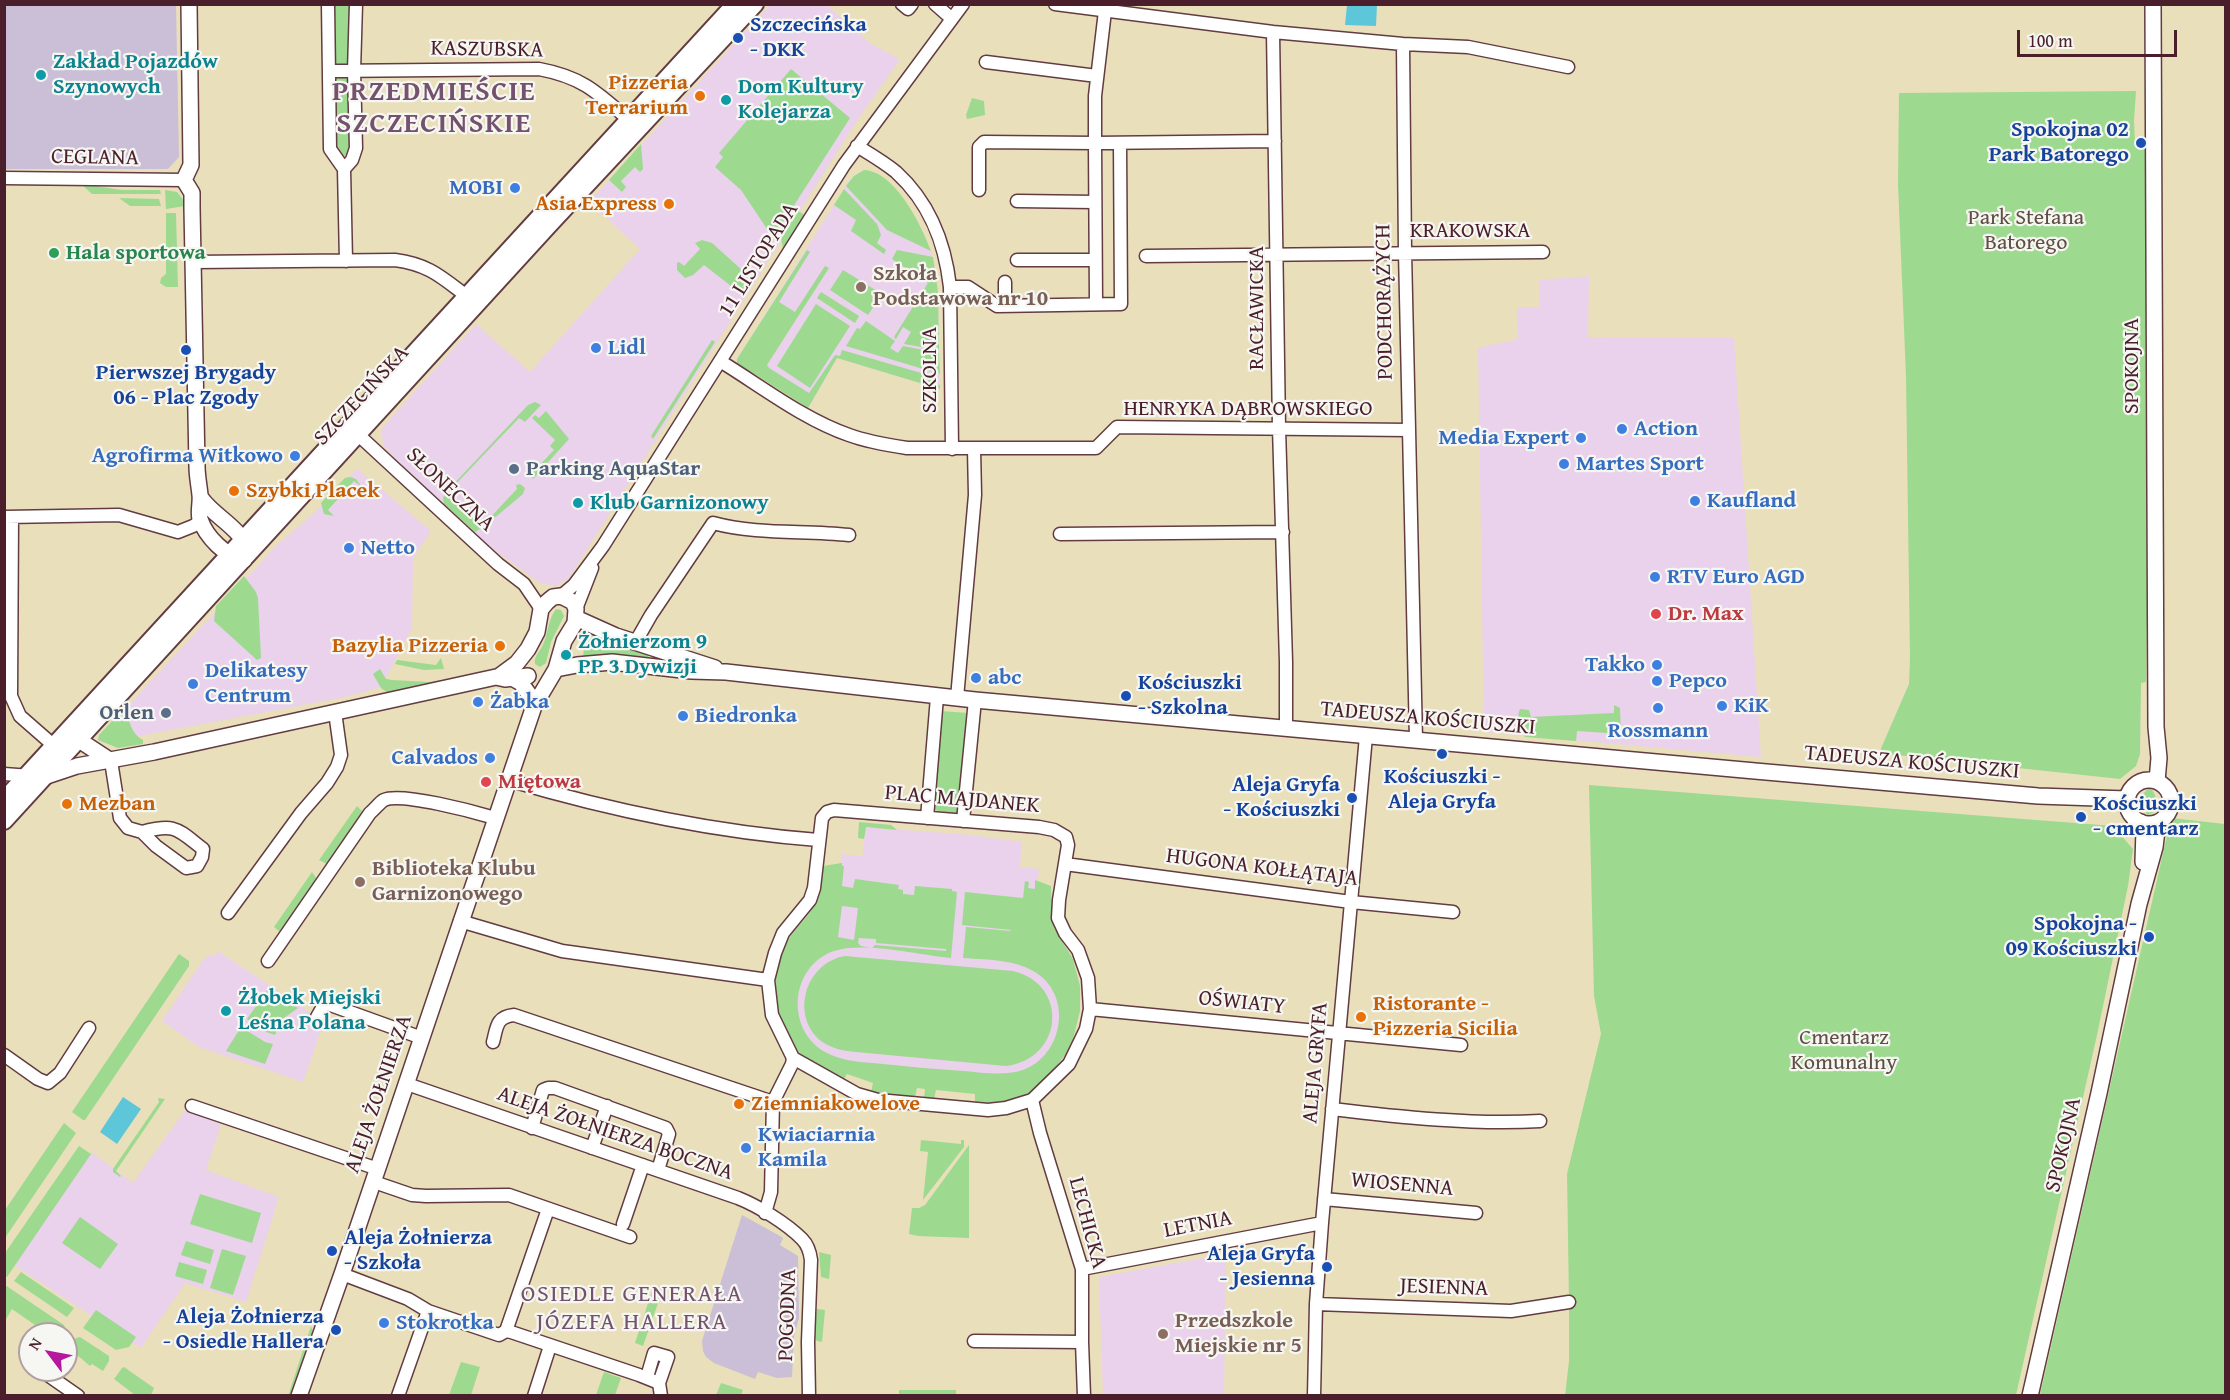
<!DOCTYPE html>
<html>
<head>
<meta charset="utf-8">
<style>
  body { margin:0 }
  #map { position:relative; width:2230px; height:1400px; overflow:hidden; background:#e9dfbb; font-family:"Gentium Book Plus",serif }
  canvas { display:block }
  .frame { position:absolute; inset:0; border:6px solid #4a1f2b; pointer-events:none }
  .north { position:absolute; left:18px; top:1322px; width:60px; height:60px; box-sizing:border-box; background:#f6f6f2; border:2px solid #b1a0a2; border-radius:50%; rotate:302deg; font-size:16px; font-weight:700; line-height:24px; text-align:center; color:#4a1f2b }
  .north::after { content:''; display:block; margin:auto; width:21px; height:27px; background:#b5179e; clip-path:polygon(50% 0,100% 100%,50% 72%,0 100%) }
  .scale { position:absolute; left:2017px; top:30px; width:160px; height:27px; box-sizing:border-box; border:3px solid #4a1f2b; border-top:0; padding-left:8px; font-size:18px; line-height:21px; white-space:nowrap; color:#4a1f2b; -webkit-text-stroke:4px #f6f6f2; paint-order:stroke }
</style>
</head>
<body>
<div id="map">
<canvas width="2230" height="1400"></canvas>
<div class="frame"></div>
<div class="north">N</div>
<div class="scale">100 m</div>
</div>
<script>
const ctx = document.querySelector('canvas').getContext('2d');
ctx.lineJoin = 'round';
function fillPath(path, color) { ctx.fillStyle = color; ctx.fill(path, 'evenodd'); }
function strokePath(path, color, width, dash) { ctx.strokeStyle = color; ctx.lineWidth = width; ctx.lineCap = dash ? 'butt' : 'round'; ctx.setLineDash(dash || []); ctx.stroke(path); }
function drawText(font, color, halo, rows, align = 'center') {
  ctx.font = font + ' "Gentium Book Plus",serif'; ctx.lineWidth = 4.5; ctx.setLineDash([]); ctx.textBaseline = 'middle'; ctx.strokeStyle = halo; ctx.fillStyle = color; for (const [text, x, y, turn = 0] of rows) {
    ctx.save(); ctx.translate(x, y); ctx.rotate((+turn || 0) * Math.PI / 180); ctx.textAlign = isNaN(turn) ? turn : align; if (halo) ctx.strokeText(text, 0, 0); ctx.fillText(text, 0, 0); ctx.restore();
  }
}
fillPath(new Path2D(`
  M770 5H827L871 44 900 59 854 125 569 578 556 586 540 583 493 549 400 463 383 445 381 429 476 324 530 372 640 249 589 202Z
  M864 170 879 174 901 196 919 223 931 251 938 292 940 389 837 358 810 405 737 359 849 181 854 176Z
  M1589 276 1588 337 1734 338 1761 757 1484 732 1478 348 1518 339 1517 307H1539V280Z
  M357 469 431 531 413 558 412 628 381 687 345 697 118 740 102 734 277 545 313 514Z
  M865 827 971 835 1022 842 1020 867 1039 869 1032 935 1065 969 1063 1043 1022 1081 830 1066 789 1014 842 866V854L863 856Z
  M218 951 324 1022 303 1082 199 1047 162 1021 203 960 208 956 215 955Z
  M186 1109 221 1125 206 1170 279 1197 246 1302 185 1283 141 1348 14 1265 91 1152 133 1183Z
  M1226 1254 1224 1395H1103L1099 1277Z`), '#ead1ec');
fillPath(new Path2D(`
  M4 5H176L179 157 168 169H5Z
  M742 1215 780 1236 783 1238 780 1245 798 1256 799 1318 794 1337 792 1377 777 1378 758 1372 755 1379 714 1363 706 1357 703 1351 702 1341Z`), '#cabfd6');
fillPath(new Path2D(`
  M333 5H349V65L337 66 335 64Z
  M791 69 850 118 773 238 741 190 715 167 723 157 719 153Z
  M336 77H349L351 153 344 156 335 149 334 79Z
  M2136 91 2134 121 2135 144 2144 145 2149 173V465L2146 682 2141 683 2140 754 2136 766 2120 779 1879 753 1909 684 1910 658 1906 376 1898 184 1899 93Z
  M972 98 984 101 985 115 967 119 966 115Z
  M641 144 643 169 640 172 635 167 621 181 626 187 622 192 609 180Z
  M864 170C895 171 922 226 931 251L887 230 846 186 854 176Z
  M81 184 122 190H160L161 194H92Z
  M844 189 877 224 881 235 877 243 886 250 884 254 851 231 856 220 834 205Z
  M165 190 177 192 185 202V206L166 209Z
  M119 198 159 199 161 206H130Z
  M798 211 805 215 783 249 781 238Z
  M166 213H176L178 287H166L160 283 161 278 166 274Z
  M702 240 712 243 752 279 748 288 740 293 704 265 693 275 685 278 677 270V263L679 262 684 266 700 249 695 243Z
  M807 250 810 252 779 302 795 312 825 266 829 268 767 365 769 368 809 393 835 355 840 356 842 350 935 377 933 383 940 385V389L837 358 808 408 737 363V359Z
  M897 250 933 257 938 292 939 350 904 344 911 332 903 327 896 339 894 337 928 283 892 259Z
  M843 270 882 294 868 315 830 290Z
  M821 292 859 316 855 323 817 298Z
  M816 304 850 326 810 388 777 366Z
  M866 321 895 341 890 348 898 353 903 346 939 353 940 374 846 346 857 328 860 329Z
  M712 340 715 342 653 439 651 436Z
  M535 402 541 405 525 422 519 418 449 491 448 490 528 405Z
  M546 411 569 439 533 479 529 474 530 470 534 471 554 450 550 446 555 440 532 418 535 415 539 418Z
  M350 477 356 479 361 486 354 481 328 510 334 516 324 514 321 503 329 494 331 495 335 492 333 490 345 478Z
  M520 484 525 488 523 494 486 525 485 523 517 489 516 485Z
  M446 492 483 527 475 532 444 504 443 498Z
  M244 576 256 592 258 598 261 658 257 660 214 621 216 606Z
  M556 609 561 610 564 616 551 642 546 663 540 667 535 664C534 657 538 653 542 647 548 635 548 619 556 609Z
  M591 630 649 653 648 659 583 660 584 644 581 641 586 632 589 633Z
  M441 658 444 669 424 670 395 664 397 660 436 665Z
  M380 669 386 679 392 680 429 682 442 680 439 683 388 693 381 688 373 674Z
  M127 705C127 717 131 734 143 740V744L118 748 98 740 99 735Z
  M1614 705 1620 708 1621 734 1577 731 1576 741 1525 737C1520 730 1516 717 1520 709L1529 710 1531 717 1614 713Z
  M941 711 968 713 959 812 956 814 934 810Z
  M1589 785 2113 826 2133 849 2128 886 2097 1035 2016 1395 1565 1396 1569 1361V1302L1567 1174 1601 1034 1594 996Z
  M2150 788C2157 794 2158 804 2154 812L2148 815C2140 808 2139 793 2150 788Z
  M357 806 363 812 330 861 327 864 319 860Z
  M2171 818 2225 824V1395H2040Z
  M859 822 891 825 897 830 866 827 864 839 858 838Z
  M842 863V866H844L842 886 853 888 855 879 899 885 898 889 903 890V894L914 895 915 886 952 889V891L957 892 951 958C919 955 864 941 834 951 790 966 785 1029 825 1052 843 1062 863 1062 883 1064 910 1067 937 1069 964 1071 984 1073 1004 1076 1023 1070 1062 1056 1073 999 1038 974 1016 959 989 960 963 958L966 927 1010 931 1011 930 962 925 965 892 1023 898 1025 881 1029 882 1028 888 1035 889V880L1051 886 1052 920 1054 928 1073 959 1080 986V1011L1073 1039 1065 1055 1052 1072 1024 1097 995 1104 975 1103V1094L936 1090 934 1099 924 1098 925 1089 917 1088 915 1097 871 1092 873 1083 847 1074 843 1081 803 1057 800 1058C776 1022 765 981 788 940 797 926 812 914 818 898 821 888 821 877 823 866ZM842 906 858 908 854 940 838 937ZM859 938 876 939V943L946 949V951L875 945 872 948 861 946 858 943Z
  M312 872 317 879 283 930 279 931 274 927Z
  M179 954 189 961V966L85 1120H83L72 1112Z
  M845 956 1013 971C1069 984 1064 1059 1006 1066L856 1052C844 1051 834 1049 824 1043 789 1019 804 963 845 956Z
  M268 989 298 1008 281 1020 275 1035 263 1031 247 1019Z
  M241 1027 265 1042 273 1044 265 1064 226 1051Z
  M158 1098 165 1099 116 1171 121 1176 120 1177 113 1172V1169L159 1102Z
  M64 1123 76 1133 5 1238V1210Z
  M921 1140 961 1144V1140H964V1147L923 1200 928 1152 920 1151Z
  M969 1145V1238L918 1236 909 1234 912 1208H919L925 1205Z
  M79 1146 91 1154 7 1277 5 1275V1253Z
  M200 1194 261 1213 252 1243 190 1224Z
  M80 1217 118 1244 100 1269 62 1243Z
  M186 1241 214 1250 210 1264 181 1255Z
  M222 1249 246 1256 233 1295 210 1288Z
  M819 1252 831 1255 829 1279 821 1277Z
  M179 1262 207 1270 203 1284 175 1276Z
  M21 1272 74 1308 67 1317 14 1281Z
  M5 1285 64 1325 65 1328 61 1334H44L34 1327 35 1325 12 1309 5 1321Z
  M656 1287 663 1289 643 1346 635 1343 652 1291Z
  M817 1309 825 1310 822 1342 817 1341 813 1336Z
  M96 1310 136 1337 129 1347 116 1350 83 1328Z
  M311 1326 313 1332 292 1395 288 1396Z
  M80 1337 109 1356V1361L103 1371 92 1364 90 1366 69 1348 76 1338Z
  M461 1362 480 1367 471 1395H449Z
  M124 1367 154 1388 151 1395 137 1394 135 1395 114 1379 122 1368Z
  M604 1372 621 1378 615 1395H596Z
  M721 1383 743 1390 741 1395H716Z
  M899 1390H956V1395H899Z`), '#9dda8f');
fillPath(new Path2D(`
  M1347 5H1377L1376 26 1345 25Z
  M123 1097 141 1109 117 1144 100 1132Z`), '#5dc7d9');
const minor = new Path2D(`
  M328 4 330 149 344 169 346 261
  M902 4 908 9 912 4
  M935 4 952 19
  M1055 4 1273 32 1403 44 1468 47 1568 67
  M1105 11 1095 96V143L1275 141
  M1273 32 1279 428 1286 662V728
  M1403 44 1405 252 1416 740
  M986 62 1097 76
  M329 71 539 69C582 77 597 92 629 120
  M857 146C870 154 884 162 896 172 930 203 945 242 950 287L952 449
  M344 169 352 160 356 148 354 71 356 4
  M4 178 184 180
  M979 190V147L984 142 1095 143 1096 304
  M1017 201 1095 202
  M1146 256 1543 252
  M1017 260H1094
  M194 262 395 260C432 265 443 279 472 300
  M950 287H968L997 306 1121 304 1120 143
  M1005 306V282
  M720 361C761 386 803 419 849 435 868 442 887 445 907 448H1096L1117 427 1409 430
  M352 429 498 564 524 584 541 609
  M6 517 119 515 178 532 193 526 201 521
  M12 517 11 696 20 716 60 751
  M1060 534 1283 532
  M561 596 574 585 603 546 844 165 963 4
  M576 609 592 568
  M635 643 651 615 713 523C758 535 804 530 849 535
  M957 698 975 495 974 449
  M111 761 120 818 128 828 142 832 156 846 186 868 197 866 202 857 203 849C177 829 176 823 142 832
  M4 774 31 776
  M508 780C609 810 714 832 818 840
  M834 810 1039 827 1054 830 1066 837 1068 845 1059 900 1058 918 1065 933 1078 950 1088 978 1090 1009 1086 1029 1069 1064 1032 1100 1006 1108 988 1110 878 1100 857 1094 793 1058 772 1015 768 980 775 953 783 933 810 900 814 888 822 818 827 812Z
  M927 818 937 697
  M963 821 975 700
  M1065 864 1351 902 1453 912
  M228 913 301 813 327 783 337 767 341 755 335 712
  M460 921 562 951 768 980
  M268 961 370 813C375 809 379 803 384 800 401 792 475 812 495 818
  M1090 1009 1461 1045
  M317 1017 325 1003 422 1038
  M493 1042C497 1027 496 1017 514 1015L773 1102
  M4 1055 38 1079 48 1083 60 1073 89 1028
  M407 1084 738 1198C758 1206 786 1223 802 1239 808 1245 810 1252 811 1260L808 1342 809 1396
  M1032 1100 1040 1133 1082 1269V1342L1084 1396
  M192 1106 378 1169
  M1332 1109C1398 1117 1475 1125 1540 1121
  M532 1128 543 1090 548 1088H555L666 1128 669 1134 658 1170
  M592 1148 607 1106
  M374 1182 412 1195 426 1196 509 1195 630 1237
  M1324 1199 1476 1213
  M765 1213 771 1192 773 1102 792 1064 793 1058
  M623 1224 643 1165
  M1082 1269 1322 1223
  M342 1274 408 1299 428 1311 499 1335 506 1331 511 1332 639 1375 659 1383
  M1316 1304 1511 1311 1569 1302
  M506 1331 548 1209
  M974 1341 1082 1342
  M45 1373 78 1396
  M647 1377 654 1353 668 1357 659 1383 661 1396
  M398 1396 428 1311
  M534 1396 550 1346
  M1314 1396 1316 1304 1322 1223 1366 736`);
const tertiary = new Path2D(`
  M189 4 191 165 184 180 192 193V208L197 466C197 476 199 485 200 495 201 503 198 511 200 519 206 537 226 557 244 560 245 554 246 546 243 540 235 526 211 513 201 498
  M2153 4 2156 727 2159 758 2157 781
  M576 618 616 636 715 668
  M556 669 577 665 612 662 691 671 726 672 975 700 1755 771 2038 796 2127 799
  M512 678 521 683 533 700
  M79 740 111 761
  M44 777 77 766 154 752 496 677 505 679 528 676
  M2127 802a22 22 0 1 1 44 0a22 22 0 1 1-44 0Z
  M2141 822 2144 830 2143 862
  M299 1396 342 1274 534 706 556 669 564 641 575 623 576 609 573 602 561 596 553 597 547 602 541 609 537 632 528 649 517 663 498 677
  M2030 1396 2099 1093 2139 904 2155 847 2158 822`);
const secondary = new Path2D(`
  M4 800 735 4
  M4 821 549 225 755 4`);
strokePath(minor, '#623c41', 15);
strokePath(tertiary, '#623c41', 18);
strokePath(secondary, '#623c41', 20);
strokePath(minor, '#fff', 12);
strokePath(tertiary, '#fff', 15);
strokePath(secondary, '#fff', 16);
for (const [x, y, r, color] of [
  [738,38,6,"#1a4fb4"],
  [41,75,6,"#0f9aa8"],
  [700,96,6,"#e8710a"],
  [726,100,6,"#0f9aa8"],
  [2141,143,6,"#1a4fb4"],
  [515,188,6,"#3f7fe0"],
  [669,204,6,"#e8710a"],
  [54,253,6,"#2e9e5b"],
  [861,287,6,"#8d6e63"],
  [596,348,6,"#3f7fe0"],
  [186,350,6,"#1a4fb4"],
  [1622,429,6,"#3f7fe0"],
  [1581,438,6,"#3f7fe0"],
  [295,456,6,"#3f7fe0"],
  [1564,464,6,"#3f7fe0"],
  [514,469,6,"#5c6f8a"],
  [234,491,6,"#e8710a"],
  [1695,501,6,"#3f7fe0"],
  [578,503,6,"#0f9aa8"],
  [349,548,6,"#3f7fe0"],
  [1655,577,6,"#3f7fe0"],
  [1656,614,6,"#e0444e"],
  [500,646,6,"#e8710a"],
  [566,655,6,"#0f9aa8"],
  [1657,665,6,"#3f7fe0"],
  [976,678,6,"#3f7fe0"],
  [1657,681,6,"#3f7fe0"],
  [193,684,6,"#3f7fe0"],
  [1126,696,6,"#1a4fb4"],
  [478,702,6,"#3f7fe0"],
  [1722,706,6,"#3f7fe0"],
  [1658,708,6,"#3f7fe0"],
  [166,713,6,"#5c6f8a"],
  [683,716,6,"#3f7fe0"],
  [1442,754,6,"#1a4fb4"],
  [490,758,6,"#3f7fe0"],
  [486,782,6,"#e0444e"],
  [1352,798,6,"#1a4fb4"],
  [67,804,6,"#e8710a"],
  [2081,817,6,"#1a4fb4"],
  [360,882,6,"#8d6e63"],
  [2149,937,6,"#1a4fb4"],
  [226,1011,6,"#0f9aa8"],
  [1361,1017,6,"#e8710a"],
  [739,1104,6,"#e8710a"],
  [746,1148,6,"#3f7fe0"],
  [332,1251,6,"#1a4fb4"],
  [1327,1267,6,"#1a4fb4"],
  [384,1323,6,"#3f7fe0"],
  [336,1330,6,"#1a4fb4"],
  [1163,1334,6,"#8d6e63"]
]) { const dot = new Path2D(); dot.arc(x, y, r, 0, 2 * Math.PI); ctx.fillStyle = color; ctx.fill(dot); strokePath(dot, '#f6f6f2', 2); }
drawText('bold 22px', '#164399', '#f6f6f2', [
  ["Szczecińska",750,25,"left"],
  ["- DKK",750,50,"left"],
  ["Spokojna 02",2129,130],
  ["Park Batorego",2129,155],
  ["Pierwszej Brygady",186,373,"center"],
  ["06 - Plac Zgody",186,398,"center"],
  ["Kościuszki",1138,683,"left"],
  ["- Szkolna",1138,708,"left"],
  ["Kościuszki -",1442,777,"center"],
  ["Aleja Gryfa",1442,802,"center"],
  ["Aleja Gryfa",1340,785],
  ["- Kościuszki",1340,810],
  ["Kościuszki",2093,804,"left"],
  ["- cmentarz",2093,829,"left"],
  ["Spokojna -",2137,924],
  ["09 Kościuszki",2137,949],
  ["Aleja Żołnierza",344,1238,"left"],
  ["- Szkoła",344,1263,"left"],
  ["Aleja Gryfa",1315,1254],
  ["- Jesienna",1315,1279],
  ["Aleja Żołnierza",324,1317],
  ["- Osiedle Hallera",324,1342]
], 'right');
drawText('22px', '#4a1f2b', '#f6f6f2', [
  ["KASZUBSKA",487,50,1],
  ["CEGLANA",95,158,1],
  ["KRAKOWSKA",1470,231],
  ["11 LISTOPADA",759,260,-58],
  ["PODCHORĄŻYCH",1385,302,-91],
  ["RACŁAWICKA",1257,308,-90],
  ["SPOKOJNA",2132,366,-90],
  ["SZKOLNA",930,370,-90],
  ["SZCZECIŃSKA",362,396,-47],
  ["HENRYKA DĄBROWSKIEGO",1248,409],
  ["SŁONECZNA",450,490,43],
  ["TADEUSZA KOŚCIUSZKI",1428,719,5],
  ["TADEUSZA KOŚCIUSZKI",1912,763,5],
  ["PLAC MAJDANEK",962,800,5],
  ["HUGONA KOŁŁĄTAJA",1262,868,7],
  ["OŚWIATY",1242,1003,6],
  ["ALEJA GRYFA",1316,1063,-85],
  ["ALEJA ŻOŁNIERZA",379,1094,-71],
  ["ALEJA ŻOŁNIERZA BOCZNA",615,1134,19],
  ["SPOKOJNA",2064,1145,-77],
  ["WIOSENNA",1402,1185,5],
  ["LECHICKA",1087,1223,75],
  ["LETNIA",1198,1225,-11],
  ["JESIENNA",1444,1288,2],
  ["POGODNA",788,1315,-88]
]);
drawText('bold 22px', '#0d838f', '#f6f6f2', [
  ["Zakład Pojazdów",53,62],
  ["Szynowych",53,87],
  ["Dom Kultury",738,87],
  ["Kolejarza",738,112],
  ["Klub Garnizonowy",590,503],
  ["Żołnierzom 9",578,642],
  ["PP 3 Dywizji",578,667],
  ["Żłobek Miejski",238,998],
  ["Leśna Polana",238,1023]
], 'left');
drawText('bold 22px', '#c56008', '#f6f6f2', [
  ["Pizzeria",688,83,"right"],
  ["Terrarium",688,108,"right"],
  ["Asia Express",657,204,"right"],
  ["Szybki Placek",246,491],
  ["Bazylia Pizzeria",488,646,"right"],
  ["Mezban",79,804],
  ["Ristorante -",1373,1004],
  ["Pizzeria Sicilia",1373,1029],
  ["Ziemniakowelove",751,1104]
], 'left');
drawText('bold 22px', '#366cbe', '#f6f6f2', [
  ["MOBI",503,188,"right"],
  ["Lidl",608,348],
  ["Action",1634,429],
  ["Media Expert",1569,438,"right"],
  ["Agrofirma Witkowo",283,456,"right"],
  ["Martes Sport",1576,464],
  ["Kaufland",1707,501],
  ["Netto",361,548],
  ["RTV Euro AGD",1667,577],
  ["Takko",1645,665,"right"],
  ["Delikatesy",205,671],
  ["Centrum",205,696],
  ["abc",988,678],
  ["Pepco",1669,681],
  ["Żabka",490,702],
  ["KiK",1734,706],
  ["Biedronka",695,716],
  ["Rossmann",1658,731,"center"],
  ["Calvados",478,758,"right"],
  ["Kwiaciarnia",758,1135],
  ["Kamila",758,1160],
  ["Stokrotka",396,1323]
], 'left');
drawText('22px', '#5f4e44', '#f6f6f2', [
  ["Park Stefana",2026,218],
  ["Batorego",2026,243],
  ["Cmentarz",1844,1038],
  ["Komunalny",1844,1063]
]);
drawText('bold 22px', '#27864d', '#f6f6f2', [
  ["Hala sportowa",66,253]
], 'left');
drawText('bold 22px', '#785e54', '#f6f6f2', [
  ["Szkoła",873,274],
  ["Podstawowa nr 10",873,299],
  ["Biblioteka Klubu",372,869],
  ["Garnizonowego",372,894],
  ["Przedszkole",1175,1321],
  ["Miejskie nr 5",1175,1346]
], 'left');
drawText('bold 22px', '#4e5e75', '#f6f6f2', [
  ["Parking AquaStar",526,469],
  ["Orlen",154,713,"right"]
], 'left');
drawText('bold 22px', '#be3a42', '#f6f6f2', [
  ["Dr. Max",1668,614],
  ["Miętowa",498,782]
], 'left');
ctx.letterSpacing = '1.5px';
drawText('24px', '#74516d', '#f6f6f2', [
  ["OSIEDLE GENERAŁA",632,1295],
  ["JÓZEFA HALLERA",632,1323]
]);
ctx.letterSpacing = '0px';
ctx.letterSpacing = '1.5px';
drawText('bold 28px', '#74516d', '#f6f6f2', [
  ["PRZEDMIEŚCIE",434,93],
  ["SZCZECIŃSKIE",434,125]
]);
ctx.letterSpacing = '0px';
</script>
</body>
</html>
